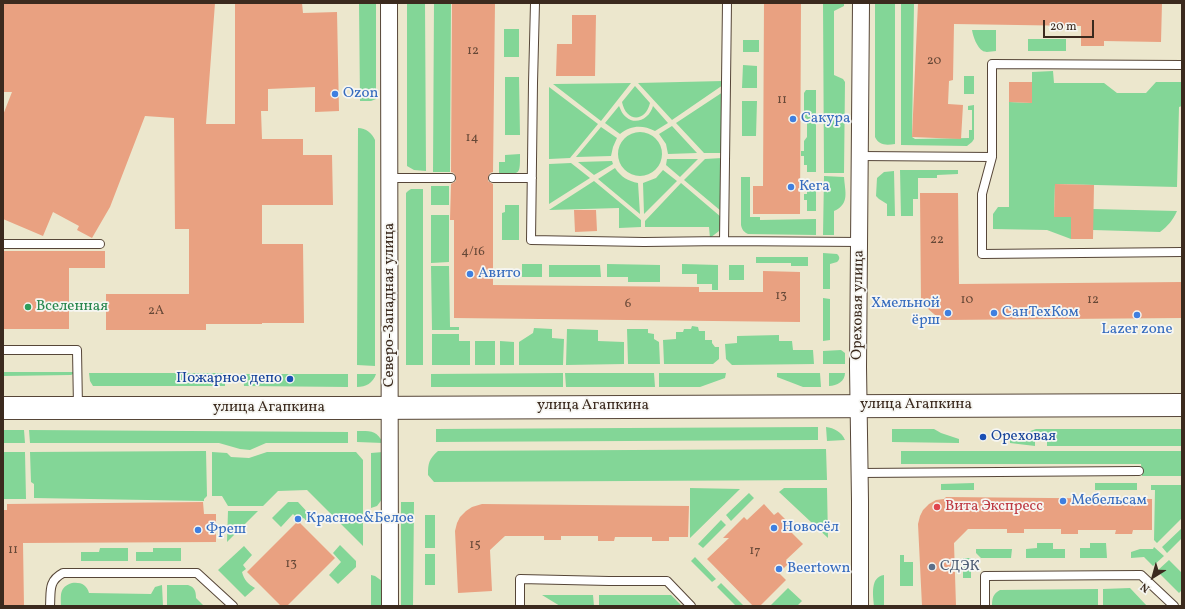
<!DOCTYPE html>
<html>
<head>
<meta charset="utf-8">
<style>
  body { margin:0 }
  #map { position:relative; width:1185px; height:609px; overflow:hidden; background:#ece7cd; font-family:Vollkorn,serif }
  canvas { display:block }
  .frame { position:absolute; inset:0; border:4px solid #3b2a1e; pointer-events:none }
  .north { position:absolute; left:1133px; top:557px; width:40px; height:40px; -webkit-text-stroke:3px #f6f6f2; paint-order:stroke; rotate:217deg; font-size:11px; font-weight:700; line-height:16px; text-align:center; color:#3b2a1e }
  .north::after { content:''; display:block; margin:auto; width:14px; height:18px; background:#3b2a1e; clip-path:polygon(50% 0,100% 100%,50% 72%,0 100%) }
  .scale { position:absolute; left:1043px; top:20px; width:51px; height:18px; box-sizing:border-box; border:2px solid #3b2a1e; border-top:0; padding-left:5px; font-size:12px; line-height:14px; white-space:nowrap; color:#3b2a1e; -webkit-text-stroke:3px #f6f6f2; paint-order:stroke }
</style>
</head>
<body>
<div id="map">
<canvas width="1185" height="609"></canvas>
<div class="frame"></div>
<div class="north">N</div>
<div class="scale">20 m</div>
</div>
<script>
const ctx = document.querySelector('canvas').getContext('2d');
ctx.lineJoin = 'round';
function fillPath(path, color) { ctx.fillStyle = color; ctx.fill(path, 'evenodd'); }
function strokePath(path, color, width, dash) { ctx.strokeStyle = color; ctx.lineWidth = width; ctx.lineCap = dash ? 'butt' : 'round'; ctx.setLineDash(dash || []); ctx.stroke(path); }
function drawText(font, color, halo, rows, align = 'center') {
  ctx.font = font + ' Vollkorn,serif'; ctx.lineWidth = 3.5; ctx.setLineDash([]); ctx.textBaseline = 'middle'; ctx.strokeStyle = halo; ctx.fillStyle = color; for (const [text, x, y, turn = 0] of rows) {
    ctx.save(); ctx.translate(x, y); ctx.rotate((+turn || 0) * Math.PI / 180); ctx.textAlign = isNaN(turn) ? turn : align; if (halo) ctx.strokeText(text, 0, 0); ctx.fillText(text, 0, 0); ctx.restore();
  }
}
fillPath(new Path2D(`
  M359 3H376V99L371 101H360Z
  M407 3H425L426 171 414 170 407 166Z
  M434 3H451L450 172H433Z
  M823 3H844V6L834 11V75L843 79 845 82 844 173H824Z
  M875 3H895V144C887 145 879 146 875 137Z
  M901 3H914L912 137 915 139 969 138V130H972V110H968V106L974 105V139L972 142 967 146 901 145Z
  M504 29H519V57H504Z
  M972 30H996V51C992 51 986 53 983 51 977 48 973 36 972 30Z
  M1028 39H1066V51H1028Z
  M743 40H759V52H743Z
  M743 65 757 66V88H742Z
  M1053 71 1054 83H1104L1117 93H1146L1156 82H1182V106L1179 107 1177 187 1055 184 1054 217H1071V239L1047 230 993 229V214L998 207H1009V102L1032 103V72Z
  M964 76H974V94H964Z
  M505 77H519L520 135H505Z
  M723 81V85L672 120 638 83Z
  M631 83 601 121 553 84H554Z
  M635 86 650 103C645 123 626 122 622 102Z
  M549 87 598 124 570 158 549 159Z
  M806 90H816V172H807V165H804V156H801V151H804V141L807 137V119L804 117V93Z
  M723 92 722 153H704L676 123Z
  M742 101H757L756 136H742Z
  M619 106C621 110 622 114 626 117 636 126 650 118 653 106L668 123 655 131C643 125 631 125 620 134L605 123Z
  M672 126 697 153 668 154 666 144 659 134Z
  M601 127 617 138 613 147 611 156 576 157Z
  M358 128C366 128 372 133 375 140V366L357 365Z
  M618 154a22 22 0 1 1 44 0a22 22 0 1 1-44 0Z
  M520 154C520 177 520 173 499 173V162H505V155Z
  M722 158 721 211 684 180 705 159Z
  M667 159H698L680 177 666 165Z
  M612 161 613 164 594 175 578 162Z
  M571 163 590 178 549 204V164Z
  M615 168C621 177 628 181 638 183L640 214 598 179Z
  M663 170 677 181 644 214 643 183 656 178Z
  M900 170H958V174L937 175V178H918V199H913V216H901Z
  M894 171 895 216H887V204L879 199 876 196 877 178 884 172Z
  M824 176 844 177C845 192 850 204 834 211V235H823Z
  M741 177H750V217H760V220L816 219V235L748 234C744 232 742 230 741 225Z
  M594 181 641 220V227L619 228V208L549 210Z
  M681 183 721 217 719 231 710 238 709 227H645V221Z
  M807 183H816V211H807V200H804V194H807Z
  M431 186H449V205H431Z
  M411 189H423V365H406V193L408 191Z
  M505 205H519V240H502V213L505 212Z
  M1093 209 1177 211C1173 220 1168 226 1160 232L1093 230Z
  M431 215H449V262L431 263Z
  M823 253 837 254C840 257 840 259 837 262L830 264V289H823Z
  M756 257H808V266H791V263H756Z
  M522 264H542V277H522Z
  M607 264 660 265V282H628V277H607Z
  M682 264 718 265V290H712V284H697V274H682Z
  M549 265H600L601 277H549Z
  M729 265H744V280H729Z
  M431 266H449L450 327H459V330H432Z
  M823 298 830 299V340L823 341Z
  M692 326 698 327 699 331H705V340H712V343L715 347H719V359L713 364H664L663 340 676 339V332H683L684 329H691Z
  M534 328 552 329V338L564 339 563 365H519V342L533 333Z
  M567 329 598 330V341L624 342V364L566 365Z
  M627 329H648V333L654 334V339L659 342 660 364H628Z
  M432 334H459V341H470V365H432Z
  M779 335V341H792L793 350H813L814 364 732 365 726 359 725 344 737 343V336Z
  M475 341H495V365H475Z
  M500 341 514 342V365H500Z
  M841 350 845 353V364H823V351Z
  M3 372H74L73 374 71 375 3 376Z
  M89 373H225V386H93L90 381Z
  M563 373V387H431V374Z
  M654 373 655 387H566L565 373Z
  M659 373H726L725 378 700 387H659Z
  M777 373H820L821 387H803L777 377Z
  M829 373H845C845 381 837 386 829 386Z
  M243 374H348V387L244 386Z
  M357 374H376C373 383 366 387 357 387Z
  M818 427V440L436 442V429Z
  M826 427C834 428 842 432 845 440L827 441Z
  M892 429H934L941 433 959 439V443L892 442Z
  M1036 429H1182V446H1047V432H1035V446L1010 443V438Z
  M3 430H24L25 443H3Z
  M29 430 348 432V443H266L250 450 240 449 219 443H30Z
  M357 431C370 431 377 430 383 443L357 442Z
  M826 449 827 480 434 482 428 475C428 463 429 459 438 451Z
  M206 451 207 496 204 499V501L34 498V484L31 482 30 452Z
  M901 451H1182V476H1142L1141 464H901Z
  M3 452H25L26 499H3Z
  M212 452 227 453 231 457 249 458 267 452H356L363 460V546L307 490 278 491 263 506H228L222 496H212Z
  M383 452V498L377 506 371 508V453Z
  M974 483V490H941V484Z
  M1095 483H1137V490H1095Z
  M1151 485H1182V518L1157 543 1154 540 1155 490H1151Z
  M690 488 740 489 690 538Z
  M784 488H827L828 538 779 492Z
  M749 493 754 498 731 521 726 515Z
  M288 502H298L311 516 306 521 304 518 299 520 293 514 281 527 272 518Z
  M401 502H414L413 606H401Z
  M228 511H258L227 542Z
  M425 515H435V548H425Z
  M721 520 726 525 703 548 698 544Z
  M1182 528V538L1167 553 1162 547Z
  M1037 543H1053V549H1065V558H1026V549L1037 548Z
  M1090 543H1106L1107 558H1080V548H1090Z
  M340 545 356 561V567L338 584 329 575 341 562 333 553Z
  M244 546 252 555 243 565 246 569 242 572C244 580 248 584 255 588L245 597 218 570Z
  M1154 547 1164 556 1153 566 1144 557 1131 558V552L1140 549H1153Z
  M100 548H128V561H81V552H99Z
  M153 548H181V561H136V552H153Z
  M976 549H1012L1011 558H981L976 553Z
  M425 554H435V585H425Z
  M900 555H904V562H913V586H900Z
  M695 557 716 579 712 582 691 561Z
  M963 558H971V578H963Z
  M1169 560 1182 573V590L1179 593 1157 571Z
  M371 575 375 576 382 581 384 606H371Z
  M884 575V606H874C873 595 870 577 884 575Z
  M72 583C81 582 87 585 89 593L151 594 155 587 162 585 163 606H61C61 595 59 587 72 583Z
  M721 583 744 606H736L717 587Z
  M167 585H188C195 587 196 592 196 598L204 606H167Z
  M788 588 802 601 797 606H770Z
  M1130 588 1147 606H1103V589Z
  M1098 589V606H992C992 598 993 594 1000 590Z
  M542 595H593L594 606H560Z
  M599 595H671L682 606H599Z`), '#83d697');
fillPath(new Path2D(`
  M3 3H215L206 124H235V3H302L303 13 337 12 339 111 315 112V87L268 89V111H261L262 139H303V155H332L333 205H262V244H303L304 323H262V324H206V330H106V294H189V229H175L174 118 145 116 110 207 92 238 77 230 79 226 53 212 43 236 3 219V115L12 92H3Z
  M452 3H495L493 172 490 173 488 178V181L493 184V285L699 287V292H763V271L800 272V322L454 318V220H450L451 184 456 181V178L454 173 451 172Z
  M764 3H801L800 214H753V186H763Z
  M918 3H1162L1161 42 1104 41V46H1081V26L954 24 953 80 949 81 948 104 963 105 961 139 912 137Z
  M572 15H596L595 76H556L557 44H572Z
  M1009 82H1032V103L1009 102Z
  M1055 184 1094 185 1093 239H1071V217H1054Z
  M920 193H958L959 284 1182 282V318L941 320 921 303Z
  M574 210H596L597 231 575 232Z
  M3 251H105V268H69V329H3Z
  M946 497 1152 499V530H1133L1132 534H1115L1116 530H1078V534H1061V529H1024V533H1007V529H968L954 543 956 606H922L918 524 920 516 923 510 929 504 936 500 944 499Z
  M203 502 204 514H216V542L23 543 24 606H3V510H7V504Z
  M482 504 689 506 688 537H669V541H652V537H615L614 541H598V536H561V540H544V536H505L490 550 492 591 458 593 455 531 457 523 460 517 466 511 472 507Z
  M764 504 774 515 778 512 796 530 792 533 803 544 786 560 789 563 779 573 786 580 760 606H753L707 559 729 538H723L744 517 747 520Z
  M298 521 335 558 287 606H281L247 572Z`), '#e9a181');
const lane = new Path2D(`
  M535 3 533 83 531 240 644 242 724 241
  M727 3 724 241 860 242
  M860 156 992 157V64L1182 65
  M992 157 982 194V254L1182 252
  M390 178H451
  M493 178H532
  M3 244H100
  M3 350H77L78 407
  M860 473 1139 471
  M50 606C51 591 48 581 63 573H197L233 606
  M520 606V579L609 581H667L691 606
  M985 606V576L1141 575 1174 606`);
const street = new Path2D(`
  M389 3 390 606
  M860 606V501L858 367 861 3`);
const secondary = new Path2D(`
  M3 408H351L1182 405`);
strokePath(lane, '#564638', 10);
strokePath(street, '#564638', 18);
strokePath(secondary, '#564638', 24);
strokePath(lane, '#fff', 8);
strokePath(street, '#fff', 16);
strokePath(secondary, '#fff', 22);
for (const [x, y, r, color] of [
  [335,94,4,"#3f7fe0"],
  [793,119,4,"#3f7fe0"],
  [791,187,4,"#3f7fe0"],
  [470,274,4,"#3f7fe0"],
  [28,307,4,"#2e9e5b"],
  [948,313,4,"#3f7fe0"],
  [994,313,4,"#3f7fe0"],
  [1137,315,4,"#3f7fe0"],
  [290,379,4,"#1a4fb4"],
  [983,437,4,"#1a4fb4"],
  [1063,501,4,"#3f7fe0"],
  [937,507,4,"#e0444e"],
  [298,519,4,"#3f7fe0"],
  [774,528,4,"#3f7fe0"],
  [198,530,4,"#3f7fe0"],
  [932,567,4,"#5c6f8a"],
  [779,569,4,"#3f7fe0"]
]) { const dot = new Path2D(); dot.arc(x, y, r, 0, 2 * Math.PI); ctx.fillStyle = color; ctx.fill(dot); strokePath(dot, '#f6f6f2', 1.5); }
drawText('13px', '#664837', null, [
  ["12",473,52],
  ["20",934,62],
  ["11",782,101],
  ["14",472,139],
  ["22",937,241],
  ["4/16",473,253],
  ["13",781,297],
  ["10",967,301],
  ["12",1093,301],
  ["6",628,305],
  ["2А",156,312],
  ["15",475,546],
  ["11",13,551],
  ["17",755,552],
  ["13",291,565]
]);
drawText('15px', '#366cbe', '#f6f6f2', [
  ["Ozon",343,94],
  ["Сакура",801,119],
  ["Кега",799,187],
  ["Авито",478,274],
  ["Хмельной",940,304,"right"],
  ["ёрш",940,321,"right"],
  ["СанТехКом",1002,313],
  ["Lazer zone",1137,330,"center"],
  ["Мебельсам",1071,501],
  ["Красное&Белое",306,519],
  ["Новосёл",782,528],
  ["Фреш",206,530],
  ["Beertown",787,569]
], 'left');
drawText('15px', '#3b2a1e', '#f6f6f2', [
  ["Северо-Западная улица",390,305,-90],
  ["Ореховая улица",859,305,-89],
  ["улица Агапкина",916,405],
  ["улица Агапкина",593,406],
  ["улица Агапкина",269,408]
]);
drawText('15px', '#27864d', '#f6f6f2', [
  ["Вселенная",36,307]
], 'left');
drawText('15px', '#164399', '#f6f6f2', [
  ["Пожарное депо",282,379],
  ["Ореховая",991,437,"left"]
], 'right');
drawText('15px', '#be3a42', '#f6f6f2', [
  ["Вита Экспресс",945,507]
], 'left');
drawText('15px', '#4e5e75', '#f6f6f2', [
  ["СДЭК",940,567]
], 'left');
</script>
</body>
</html>
